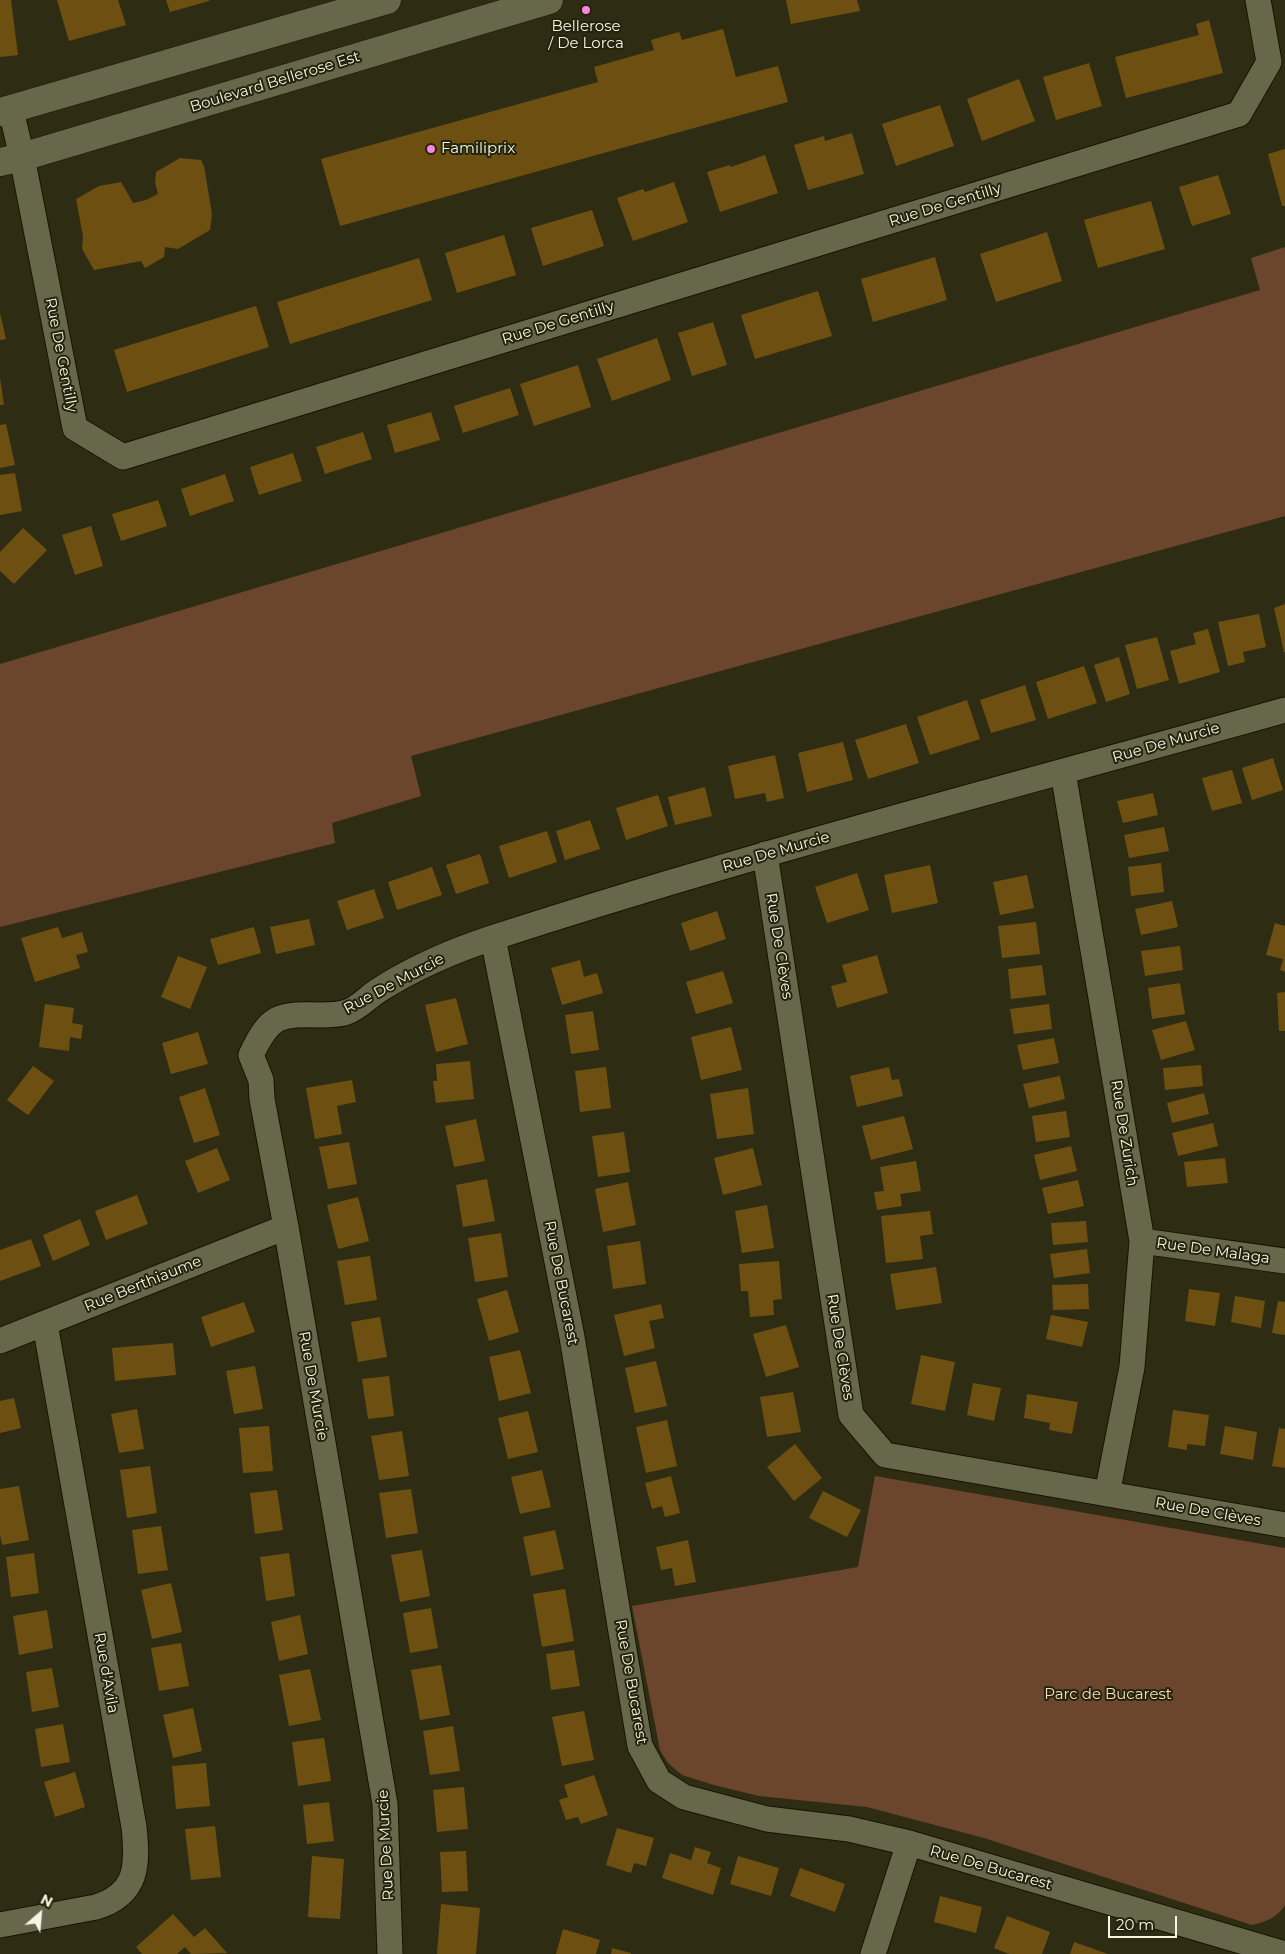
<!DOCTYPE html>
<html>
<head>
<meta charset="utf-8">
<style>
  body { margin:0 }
  #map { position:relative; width:1285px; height:1954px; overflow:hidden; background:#2e2d14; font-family:Montserrat,sans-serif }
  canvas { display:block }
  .north { position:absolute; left:15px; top:1889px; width:50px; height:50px; -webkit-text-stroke:4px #24230b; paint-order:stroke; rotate:27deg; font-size:14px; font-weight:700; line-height:20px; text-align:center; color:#f5f5e6 }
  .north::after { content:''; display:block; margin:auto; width:18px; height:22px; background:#f5f5e6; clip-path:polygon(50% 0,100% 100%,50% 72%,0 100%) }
  .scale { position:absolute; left:1108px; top:1916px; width:69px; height:22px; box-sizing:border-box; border:2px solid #f5f5e6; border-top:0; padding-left:6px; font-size:15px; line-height:18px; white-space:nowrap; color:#f5f5e6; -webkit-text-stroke:4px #24230b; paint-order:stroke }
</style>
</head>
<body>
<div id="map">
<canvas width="1285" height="1954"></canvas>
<div class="north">N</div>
<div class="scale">20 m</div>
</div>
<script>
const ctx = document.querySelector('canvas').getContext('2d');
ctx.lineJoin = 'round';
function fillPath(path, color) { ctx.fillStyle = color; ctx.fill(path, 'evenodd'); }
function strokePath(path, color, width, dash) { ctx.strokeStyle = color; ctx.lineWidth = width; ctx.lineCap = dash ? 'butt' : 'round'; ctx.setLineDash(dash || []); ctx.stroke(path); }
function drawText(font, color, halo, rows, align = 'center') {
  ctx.font = font + ' Montserrat,sans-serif'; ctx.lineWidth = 4; ctx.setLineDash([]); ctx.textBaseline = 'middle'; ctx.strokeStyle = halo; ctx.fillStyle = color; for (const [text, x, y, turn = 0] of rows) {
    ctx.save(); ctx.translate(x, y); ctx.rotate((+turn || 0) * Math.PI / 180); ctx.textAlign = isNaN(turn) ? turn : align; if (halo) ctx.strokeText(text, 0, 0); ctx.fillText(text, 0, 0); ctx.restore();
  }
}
fillPath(new Path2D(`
  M1285 247V516L411 756 421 796 332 823 335 843 0 927V664L1260 290 1251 258Z
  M875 1476 1285 1548V1905C1278 1917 1266 1922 1252 1925L984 1838 867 1807 759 1796 714 1785 682 1775 668 1763 660 1750 632 1606 858 1567Z`), '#6b462c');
fillPath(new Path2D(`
  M0 0H11L18 55 0 57Z
  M57 0H118L126 25 69 41Z
  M166 0H209V1L170 12Z
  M786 0H857L860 11 791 24Z
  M1209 20 1223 73 1126 98 1115 57 1199 35 1196 24Z
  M723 29 736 77 778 66 788 102 340 226 321 159 598 82 594 67 654 50 651 40 679 32 682 40Z
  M1089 63 1102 106 1056 120 1043 77Z
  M1019 79 1035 121 982 141 967 99Z
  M940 105 954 146 896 166 882 124Z
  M852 133 864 174 808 190 794 145 824 136 825 141Z
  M1285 149V206H1282L1268 154Z
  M765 155 778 193 720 212 707 172 730 165 731 167Z
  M180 158 201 160 204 166 212 214 210 230 178 249 165 247 164 257 145 268 141 261 94 270 82 249 83 236 76 199 99 186 121 182 133 203 146 200 158 194 155 182 156 172Z
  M1218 175 1231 214 1192 226 1179 187Z
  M674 182 688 222 633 241 617 198 643 189 645 192Z
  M1151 201 1165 249 1098 268 1084 220Z
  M592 210 604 246 543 266 531 228Z
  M1047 232 1062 281 996 302 980 254Z
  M504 235 516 275 457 293 445 253Z
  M935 257 947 300 873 322 861 279Z
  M419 258 432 300 290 344 277 302Z
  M818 291 832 336 755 359 741 315Z
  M256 306 269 347 127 392 114 350Z
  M0 313 6 339 0 340Z
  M713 322 727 365 692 376 678 333Z
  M657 338 671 380 612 401 597 359Z
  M578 365 591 407 534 426 520 384Z
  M0 378 4 405H0Z
  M510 388 519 415 463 433 454 406Z
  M431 412 440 440 395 453 387 425Z
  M6 424 15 465 0 468V425Z
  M363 432 372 459 325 474 316 447Z
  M293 453 302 481 259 495 250 467Z
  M15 473 22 511 0 515V475Z
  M225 474 234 501 190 516 181 489Z
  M158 500 167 526 121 541 112 514Z
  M91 526 103 566 75 575 62 535Z
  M23 528 47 550 14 584 0 571V552Z
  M1285 604V652H1284L1274 608Z
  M1259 614 1266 647 1243 652 1245 662 1228 666 1218 622Z
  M1208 629 1220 672 1179 684 1170 651 1196 644 1193 633Z
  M1157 637 1169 680 1137 689 1125 645Z
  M1119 657 1130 694 1106 702 1094 665Z
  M1084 666 1097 703 1048 719 1036 682Z
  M1025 685 1036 720 991 733 980 700Z
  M967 700 980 739 930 755 917 717Z
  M906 724 919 763 868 779 855 740Z
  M843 742 853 780 807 792 798 753Z
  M775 755 784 798 767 802 765 793 735 799 728 766Z
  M1273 758 1283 790 1252 800 1242 768Z
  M1232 770 1242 803 1212 811 1202 778Z
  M705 787 712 816 675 825 668 797Z
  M1153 793 1158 815 1123 823 1117 801Z
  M658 795 668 826 626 840 616 808Z
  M590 820 600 849 565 860 556 831Z
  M1164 827 1169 851 1129 858 1124 835Z
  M547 831 557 862 509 878 499 846Z
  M480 854 489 883 456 894 446 865Z
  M1161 863 1164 892 1131 896 1128 867Z
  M930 865 938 903 892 913 884 875Z
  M432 867 442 895 397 910 388 882Z
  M857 873 869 910 827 923 815 887Z
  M1027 875 1034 908 1000 915 993 882Z
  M374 889 384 918 347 930 337 901Z
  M1172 901 1178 927 1141 935 1135 909Z
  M717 911 726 939 690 951 681 923Z
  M309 919 315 945 276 954 270 927Z
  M1036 922 1040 954 1002 958 998 926Z
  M1275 923 1285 926V972L1280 970 1283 959 1266 955Z
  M58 927 62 938 82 932 88 952 76 955 80 968 35 982 21 938Z
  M254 927 261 953 218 965 210 939Z
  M1180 946 1183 970 1145 976 1141 951Z
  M877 955 888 993 837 1008 831 986 847 982 842 965Z
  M178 956 207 967 190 1009 161 997Z
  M580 960 584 977 597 973 603 993 562 1005 551 968Z
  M1042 965 1046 995 1011 999 1008 969Z
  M723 971 733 1003 696 1014 686 982Z
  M1180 983 1185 1014 1152 1019 1148 988Z
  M1285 992V1031H1279L1277 993Z
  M456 998 468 1044 436 1052 425 1005Z
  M45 1004 74 1008 72 1023 83 1025 81 1039 70 1037 69 1051 39 1047Z
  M1049 1004 1052 1029 1014 1034 1010 1009Z
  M593 1011 599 1050 571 1054 565 1015Z
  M1186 1021 1195 1050 1161 1060 1152 1030Z
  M731 1027 742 1070 701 1080 691 1037Z
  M198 1032 208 1064 171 1074 162 1043Z
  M1054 1038 1059 1063 1023 1070 1017 1045Z
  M470 1061 474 1099 436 1103 433 1081H437L436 1064Z
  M1201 1065 1203 1086 1165 1090 1163 1068Z
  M33 1066 54 1081 28 1115 7 1100Z
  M606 1067 611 1108 580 1112 575 1071Z
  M889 1067 892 1080 899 1079 903 1096 857 1107 850 1076Z
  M1060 1076 1065 1099 1029 1108 1023 1084Z
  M352 1080 356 1102 337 1106 342 1134 315 1139 306 1088Z
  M205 1088 220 1135 194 1143 179 1097Z
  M748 1088 754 1134 717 1139 710 1094Z
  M1204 1093 1209 1114 1172 1123 1167 1103Z
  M1066 1111 1070 1137 1036 1142 1032 1116Z
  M904 1116 913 1149 871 1160 862 1126Z
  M476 1119 485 1161 454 1167 445 1126Z
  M1213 1123 1218 1146 1178 1156 1172 1133Z
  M624 1132 630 1172 598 1177 592 1136Z
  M349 1142 357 1184 328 1189 319 1147Z
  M1071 1146 1077 1171 1040 1180 1034 1155Z
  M217 1148 230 1180 198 1193 185 1161Z
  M753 1148 762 1185 723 1195 714 1158Z
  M1225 1158 1228 1183 1187 1187 1184 1162Z
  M916 1161 921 1191 900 1194 902 1206 877 1210 874 1192 884 1191 880 1167Z
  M487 1179 495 1221 463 1227 456 1185Z
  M1078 1180 1084 1206 1048 1214 1042 1188Z
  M628 1182 636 1225 603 1232 595 1189Z
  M137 1195 148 1224 106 1240 95 1211Z
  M358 1197 369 1241 338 1249 327 1205Z
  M767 1205 774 1248 742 1253 735 1211Z
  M930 1211 933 1234 920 1236 923 1259 886 1263 881 1216Z
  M80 1219 90 1245 53 1261 43 1235Z
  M1086 1221 1088 1242 1053 1245 1051 1223Z
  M501 1233 508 1277 475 1282 468 1238Z
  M31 1239 41 1266 0 1281V1250Z
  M640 1241 646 1284 613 1289 607 1246Z
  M1087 1249 1090 1273 1054 1278 1050 1254Z
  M370 1256 377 1300 345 1305 337 1261Z
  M779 1261 782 1299 773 1300 774 1315 750 1317 748 1291H741L739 1264Z
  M936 1267 942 1303 896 1310 890 1274Z
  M1088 1284 1089 1309 1053 1310 1052 1285Z
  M1189 1289 1220 1293 1215 1326 1185 1321Z
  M507 1290 519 1332 489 1341 477 1299Z
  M1235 1296 1265 1301 1261 1328 1231 1322Z
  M1278 1301 1285 1302V1335L1272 1333Z
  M244 1302 255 1332 211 1347 201 1317Z
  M661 1304 664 1318 649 1321 655 1348 624 1356 614 1315Z
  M1051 1315 1088 1322 1082 1347 1046 1339Z
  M380 1317 387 1357 358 1362 351 1322Z
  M786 1325 799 1367 766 1377 753 1334Z
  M173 1343 176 1375 115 1381 112 1348Z
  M520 1350 531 1393 499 1401 489 1357Z
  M921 1355 955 1362 945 1411 911 1404Z
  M656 1361 667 1406 635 1413 625 1368Z
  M255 1366 263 1409 234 1414 226 1371Z
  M389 1376 394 1416 368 1419 362 1379Z
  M973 1383 1001 1388 994 1421 967 1415Z
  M793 1392 801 1432 767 1437 760 1397Z
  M1027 1394 1078 1402 1072 1434 1049 1430 1050 1423 1024 1418Z
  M14 1398 21 1428 0 1433V1401Z
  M137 1409 144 1449 119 1453 111 1414Z
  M1173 1410 1209 1415 1205 1446 1187 1444V1450L1168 1447Z
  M528 1411 538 1452 508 1459 498 1418Z
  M667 1420 677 1466 646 1473 636 1427Z
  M269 1426 273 1471 243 1473 239 1428Z
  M1225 1426 1257 1432 1253 1460 1220 1454Z
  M1279 1428 1285 1429V1468L1272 1466Z
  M402 1431 409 1476 379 1480 371 1436Z
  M795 1444 822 1478 794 1501 767 1467Z
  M150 1466 157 1513 127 1518 120 1470Z
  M542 1470 551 1507 520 1514 511 1477Z
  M671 1476 680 1513 665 1517 662 1506 652 1509 645 1483Z
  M19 1486 29 1540 2 1545 0 1535V1489Z
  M411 1489 418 1533 386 1538 379 1493Z
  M277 1490 283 1530 255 1534 250 1493Z
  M823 1491 861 1510 847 1537 809 1518Z
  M161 1526 168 1570 138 1574 132 1530Z
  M555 1530 564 1569 531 1576 523 1537Z
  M688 1540 696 1582 675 1586 672 1568 661 1570 656 1547Z
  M422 1550 430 1596 400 1602 391 1555Z
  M34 1553 39 1593 11 1597 6 1557Z
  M289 1553 295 1596 266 1601 260 1557Z
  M171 1583 182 1632 152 1639 141 1590Z
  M565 1589 574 1641 542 1647 533 1594Z
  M431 1608 438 1648 410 1653 403 1613Z
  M47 1610 53 1648 19 1655 13 1616Z
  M300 1615 308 1654 279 1661 271 1622Z
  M181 1643 189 1686 159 1691 151 1648Z
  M574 1650 580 1686 551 1690 546 1654Z
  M441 1665 450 1715 420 1720 411 1670Z
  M52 1668 59 1707 32 1712 26 1672Z
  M310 1669 321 1720 289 1726 279 1675Z
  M193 1708 202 1751 173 1758 163 1715Z
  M584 1711 594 1760 562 1766 552 1717Z
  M63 1724 70 1762 41 1767 35 1729Z
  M453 1726 460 1771 430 1775 423 1731Z
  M324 1738 331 1781 298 1786 292 1742Z
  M206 1763 210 1806 176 1809 172 1766Z
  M75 1772 85 1807 55 1817 44 1782Z
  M594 1775 608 1815 581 1824 578 1817 566 1820 559 1800 568 1797 564 1785Z
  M464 1787 468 1829 437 1832 433 1790Z
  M329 1802 334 1841 307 1844 303 1805Z
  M215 1826 221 1877 191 1880 185 1829Z
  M617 1828 654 1838 646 1866 634 1863 631 1873 606 1865Z
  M695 1847 711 1852 707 1863 721 1868 713 1895 662 1878 670 1853 691 1860Z
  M466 1851 468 1891 442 1892 440 1852Z
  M312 1856 344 1859 340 1919 308 1917Z
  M738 1856 779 1868 771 1896 730 1884Z
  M800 1868 845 1884 835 1912 790 1896Z
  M940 1896 982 1907 976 1933 934 1922Z
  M441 1904 480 1908 476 1954H437Z
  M173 1914 194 1937 205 1928 227 1953 191 1954 185 1947 177 1954H142L136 1947Z
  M1007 1916 1050 1932 1042 1954H1009L994 1948Z
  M563 1929 600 1940 596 1954H556Z
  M1074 1942 1108 1954H1070Z
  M612 1948 631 1953V1954H611Z`), '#6d5011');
const minor = new Path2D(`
  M11 110 22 157 75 428 123 457 1239 114 1269 62 1258 0
  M1063 772 1142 1241 1132 1367 1107 1494
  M765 854 851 1415 885 1455 1285 1525
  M493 938 572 1337 640 1746 659 1781 684 1797 767 1819 849 1829 909 1843 1285 1954
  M1142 1241 1285 1261
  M0 1341 286 1227
  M0 1925 96 1907C138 1894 138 1865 134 1827L45 1324
  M390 1954 385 1804 286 1227 262 1099 261 1080 251 1055C270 1015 278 1014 320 1015 328 1015 339 1015 347 1012 359 1008 369 996 379 990 415 967 455 950 495 937 756 852 1021 784 1285 710
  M873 1954 909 1843`);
const tertiary = new Path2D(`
  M0 112 387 0
  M0 162 22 157 549 0`);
strokePath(minor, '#161500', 27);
strokePath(tertiary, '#161500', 29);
strokePath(minor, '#67674c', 25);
strokePath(tertiary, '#67674c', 28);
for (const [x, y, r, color] of [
  [586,10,5,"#fe85df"],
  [431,149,5,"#fe85df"]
]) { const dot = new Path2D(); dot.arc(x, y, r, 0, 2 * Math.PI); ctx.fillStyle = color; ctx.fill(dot); strokePath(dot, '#24230b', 2); }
drawText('15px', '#f5f5e6', '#24230b', [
  ["Bellerose",586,27],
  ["/ De Lorca",586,44],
  ["Familiprix",441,149,"left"]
]);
drawText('15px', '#f5f5e6', '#24230b', [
  ["Boulevard Bellerose Est",275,82,-17],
  ["Rue De Gentilly",945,205,-17],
  ["Rue De Gentilly",558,323,-17],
  ["Rue De Gentilly",61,355,79],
  ["Rue De Murcie",1166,743,-16],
  ["Rue De Murcie",776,852,-16],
  ["Rue De Clèves",779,946,81],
  ["Rue De Murcie",394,984,-28],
  ["Rue De Zurich",1124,1133,81],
  ["Rue De Malaga",1213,1251,8],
  ["Rue De Bucarest",561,1283,79],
  ["Rue Berthiaume",143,1284,-22],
  ["Rue De Clèves",840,1347,81],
  ["Rue De Murcie",313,1386,80],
  ["Rue De Clèves",1208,1512,10],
  ["Rue d'Avila",106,1673,80],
  ["Rue De Bucarest",631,1682,80],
  ["Rue De Murcie",386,1845,-93],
  ["Rue De Bucarest",991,1868,16]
]);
drawText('15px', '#f9d9c3', '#24230b', [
  ["Parc de Bucarest",1108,1695]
]);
</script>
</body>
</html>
